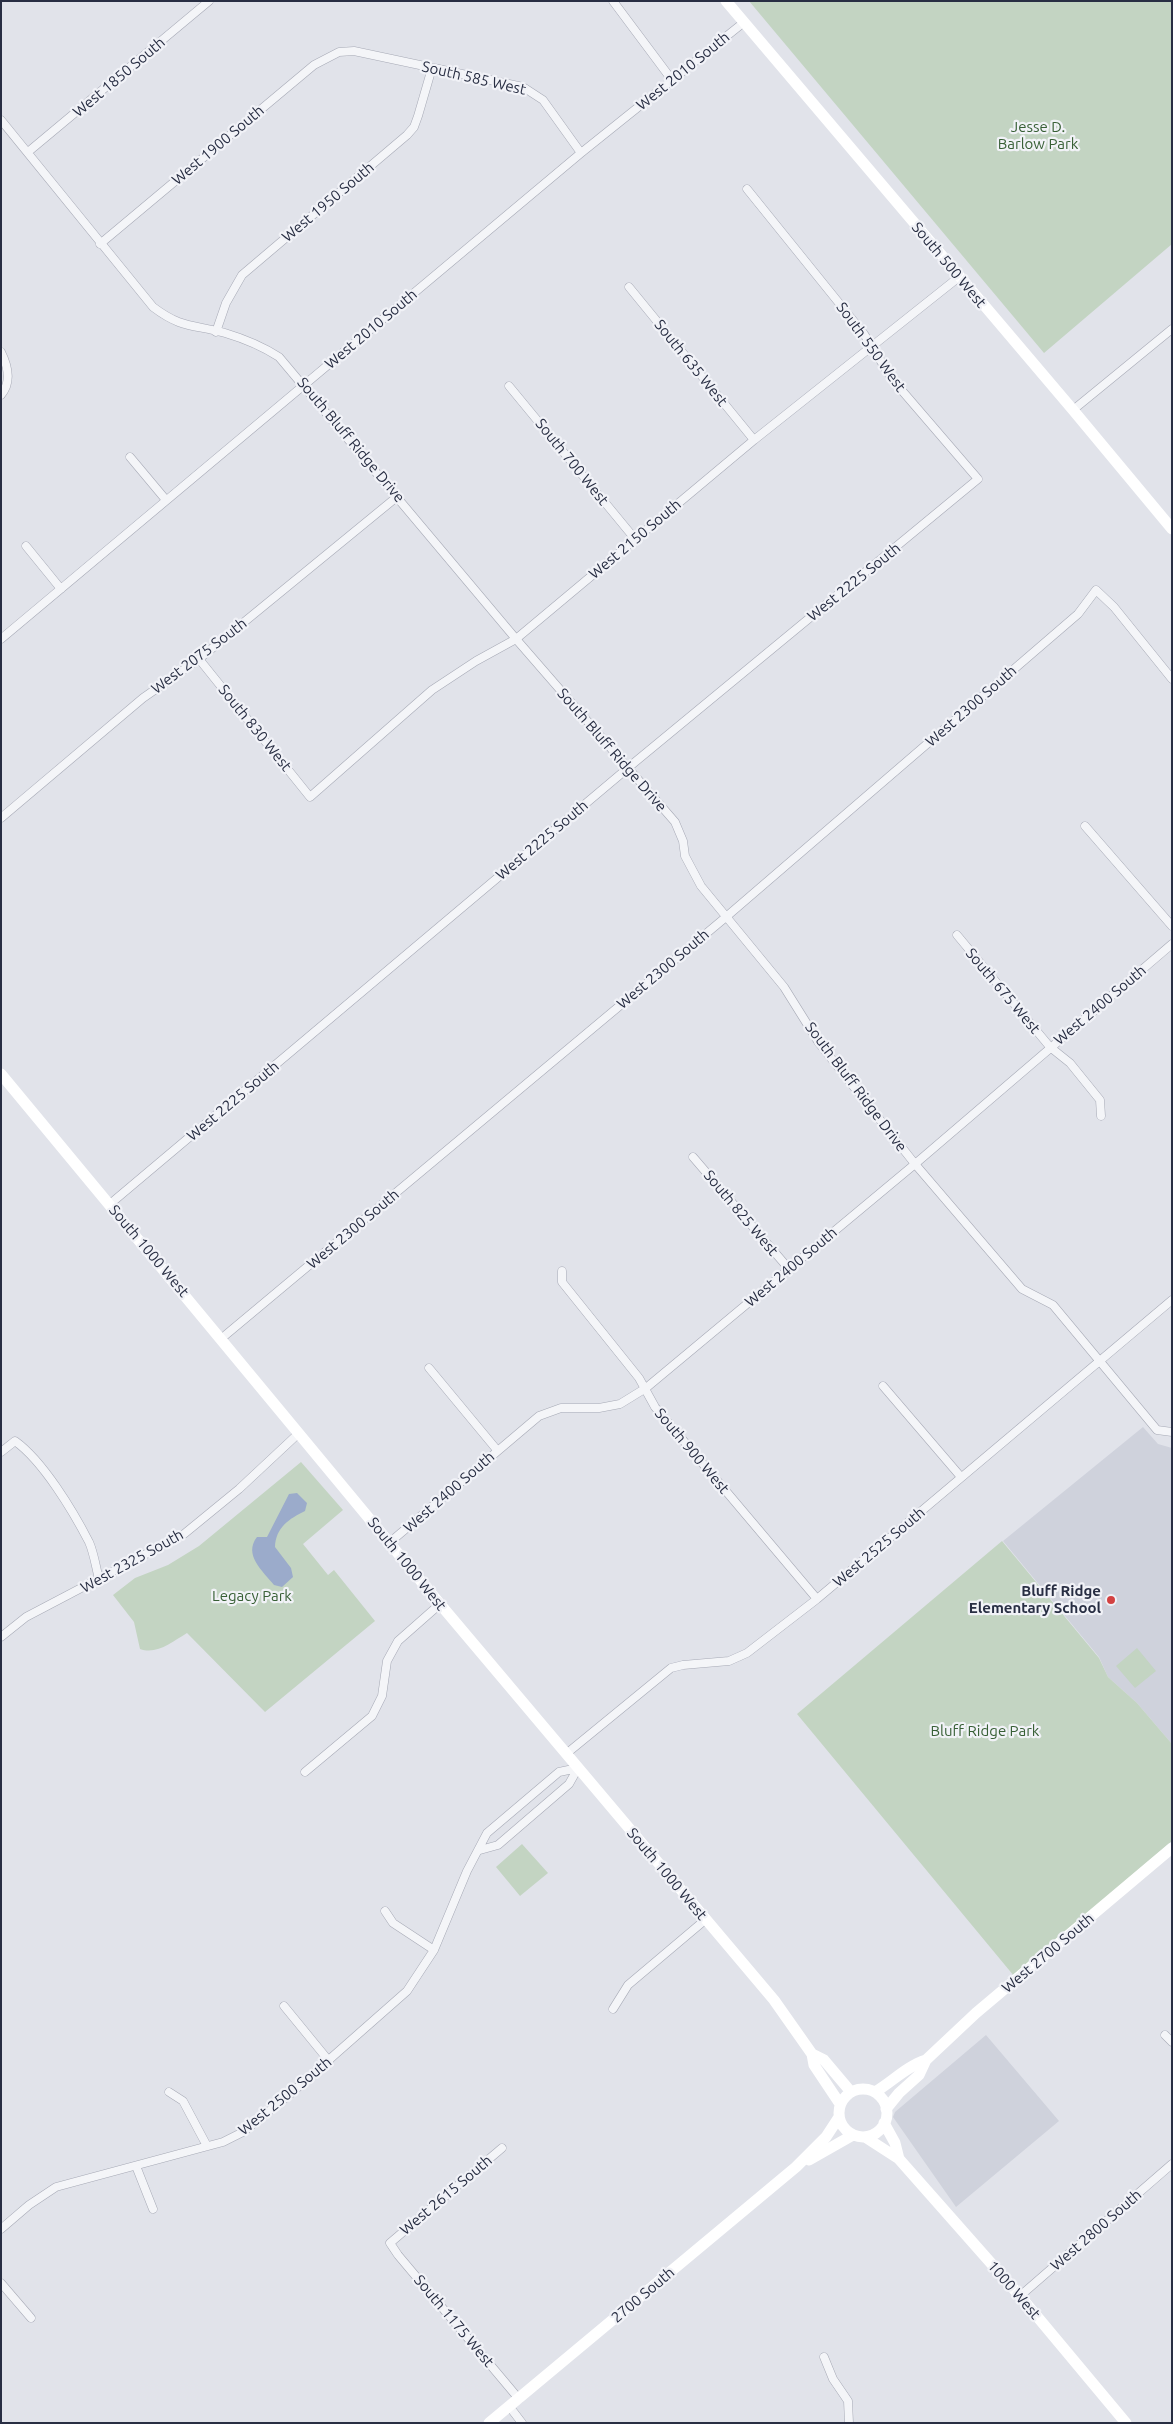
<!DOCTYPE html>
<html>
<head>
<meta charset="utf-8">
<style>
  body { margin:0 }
  #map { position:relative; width:1173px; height:2424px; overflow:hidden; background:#e1e3ea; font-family:Ubuntu,sans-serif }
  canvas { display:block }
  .frame { position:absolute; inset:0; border:2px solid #282e43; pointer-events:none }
</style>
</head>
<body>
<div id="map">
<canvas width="1173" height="2424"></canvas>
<div class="frame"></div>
</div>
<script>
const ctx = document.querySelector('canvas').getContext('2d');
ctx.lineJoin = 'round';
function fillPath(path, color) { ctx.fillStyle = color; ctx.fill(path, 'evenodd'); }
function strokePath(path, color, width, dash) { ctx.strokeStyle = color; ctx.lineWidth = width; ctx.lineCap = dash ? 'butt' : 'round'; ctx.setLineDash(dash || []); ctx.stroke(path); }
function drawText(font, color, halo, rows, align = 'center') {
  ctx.font = font + ' Ubuntu,sans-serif'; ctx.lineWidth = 4.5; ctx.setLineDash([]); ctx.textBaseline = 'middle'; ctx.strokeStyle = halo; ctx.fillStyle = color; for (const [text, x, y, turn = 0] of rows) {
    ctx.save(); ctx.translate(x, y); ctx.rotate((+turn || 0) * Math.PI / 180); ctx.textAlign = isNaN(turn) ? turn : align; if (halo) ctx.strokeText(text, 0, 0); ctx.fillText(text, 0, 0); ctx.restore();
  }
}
fillPath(new Path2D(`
  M1143 1427 1158 1444 1172 1448V1744L1137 1703 1108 1677 1099 1657 1003 1541Z
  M986 2035 1059 2121 956 2207 893 2117 895 2112Z`), '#cfd2dc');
fillPath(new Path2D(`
  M749 1H1172V244L1044 353Z
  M301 1462 343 1510 303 1544 328 1575 334 1570 375 1621 265 1712 187 1633C172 1642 157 1655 140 1649L134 1622 113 1595 135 1578 168 1565 199 1546Z
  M1002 1541 1099 1658 1108 1677 1137 1703 1172 1744V1841L1014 1976 797 1714Z
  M1137 1648 1156 1671 1135 1688 1116 1666Z
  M522 1844 548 1873 520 1896 496 1867Z`), '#c3d4c2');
fillPath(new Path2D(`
  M297 1493 307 1503 305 1511C289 1519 276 1527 275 1547L291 1568 293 1577 282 1587 274 1585C263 1571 243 1555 257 1537H267L289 1494Z`), '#9babcb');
const street = new Path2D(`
  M613 1 672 80
  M1 120 153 307C182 329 193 324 225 333 245 339 262 346 279 357L516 639 675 822 683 841 685 856 701 886 784 987 819 1043 915 1164 1022 1289 1053 1305 1157 1430 1172 1432
  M28 152 209 1
  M100 244 314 65 339 52 354 51 523 87 543 100 581 153
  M629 287 754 440
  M216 332 226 303 242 275 407 135 414 127 418 116 432 68
  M1 352C8 366 12 382 1 395
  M509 386 635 539
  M1073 410 1172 329
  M130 457 166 500
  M26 546 61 589
  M1 639 581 153 743 23
  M199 659 310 797 432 690 476 661 516 639 754 440 959 277
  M1 818 143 698 199 659 398 496
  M1085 826 1172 926
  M957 935 1050 1047 1070 1063 1100 1100 1101 1116
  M693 1157 789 1269
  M110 1204 635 762 978 479 892 379 864 334 747 189
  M562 1271V1282L639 1378 655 1407 817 1599
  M222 1338 726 917 1078 614 1096 590 1114 607 1172 679
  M429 1368 497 1450
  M883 1386 961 1477
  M1 1452 15 1441C43 1461 73 1511 89 1542 94 1553 96 1568 99 1579
  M389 1543 539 1416 561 1408H599L620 1404 646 1388 915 1164 1172 944
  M1 1637 26 1617 184 1534 239 1489 299 1433
  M566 1754 671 1668 683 1665 729 1661 747 1653 817 1599 1172 1300
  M305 1772 372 1716 382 1696 387 1661 398 1641 440 1604
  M480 1850 498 1845 569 1784 578 1768
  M385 1911 393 1923 434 1950
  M284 2006 329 2061
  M613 2009 628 1985 705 1920
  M1165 2035 1172 2042
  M169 2092 183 2101 207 2146
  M502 2148 390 2243 398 2255 519 2399
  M136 2166 153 2209
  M1 2229 29 2205 56 2187 223 2142 243 2132 289 2095 407 1991 434 1950 467 1871 487 1833 559 1772 578 1768
  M1 2283 31 2318
  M1020 2296 1172 2164
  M824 2357 833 2379 848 2401 849 2423
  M509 2406 522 2423`);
strokePath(street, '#a6a9b5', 9);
strokePath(street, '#f4f5f8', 8);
strokePath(new Path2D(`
  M726 1 1073 410 1172 529
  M1 1074 440 1604 774 2000 812 2054 814 2065 840 2104
  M812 2054 824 2060 851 2092
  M839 2113a24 24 0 1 1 48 0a24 24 0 1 1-48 0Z
  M875 2092C892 2082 907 2066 926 2060
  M886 2109 899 2093 919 2075 926 2060 976 2013 1172 1848
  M884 2123 895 2143 899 2159
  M865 2137 899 2159 1020 2296 1126 2423
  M809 2160 853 2135
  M489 2423 796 2167 826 2137 839 2117`), '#fff', 11);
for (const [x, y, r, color] of [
  [1111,1600,5,"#d34242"]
]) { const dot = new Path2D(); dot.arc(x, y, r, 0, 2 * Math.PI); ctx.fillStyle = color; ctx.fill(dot); strokePath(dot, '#f1f2f7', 2); }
drawText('15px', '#282e43', '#f1f2f7', [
  ["West 2010 South",683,71,-39],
  ["West 1850 South",119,77,-40],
  ["South 585 West",474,78,13],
  ["West 1900 South",218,145,-40],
  ["West 1950 South",328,202,-40],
  ["South 500 West",949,265,50],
  ["West 2010 South",371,329,-40],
  ["South 550 West",871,347,54],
  ["South 635 West",691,363,51],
  ["South Bluff Ridge Drive",351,440,50],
  ["South 700 West",572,462,51],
  ["West 2150 South",635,539,-40],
  ["West 2225 South",854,582,-39],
  ["West 2075 South",199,656,-37],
  ["West 2300 South",971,706,-41],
  ["South 830 West",255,728,51],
  ["South Bluff Ridge Drive",612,750,49],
  ["West 2225 South",542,840,-40],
  ["West 2300 South",663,969,-40],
  ["South 675 West",1003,991,50],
  ["West 2400 South",1100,1005,-40],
  ["South Bluff Ridge Drive",856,1087,53],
  ["West 2225 South",233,1101,-40],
  ["South 825 West",741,1213,50],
  ["West 2300 South",353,1229,-40],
  ["South 1000 West",149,1251,50],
  ["West 2400 South",791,1267,-40],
  ["South 900 West",692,1451,50],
  ["West 2400 South",449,1492,-41],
  ["West 2525 South",879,1547,-40],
  ["West 2325 South",132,1561,-29],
  ["South 1000 West",407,1564,51],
  ["South 1000 West",667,1874,50],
  ["West 2700 South",1048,1953,-40],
  ["West 2500 South",285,2096,-39],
  ["West 2615 South",446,2195,-40],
  ["West 2800 South",1096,2230,-41],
  ["1000 West",1014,2290,49],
  ["2700 South",643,2295,-40],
  ["South 1175 West",454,2321,50]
]);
drawText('15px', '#375f35', '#f1f2f7', [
  ["Jesse D.",1038,127],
  ["Barlow Park",1038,144],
  ["Legacy Park",252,1596],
  ["Bluff Ridge Park",985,1731]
]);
drawText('bold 15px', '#282e43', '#f1f2f7', [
  ["Bluff Ridge",1101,1591],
  ["Elementary School",1101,1608]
], 'right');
</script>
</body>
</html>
